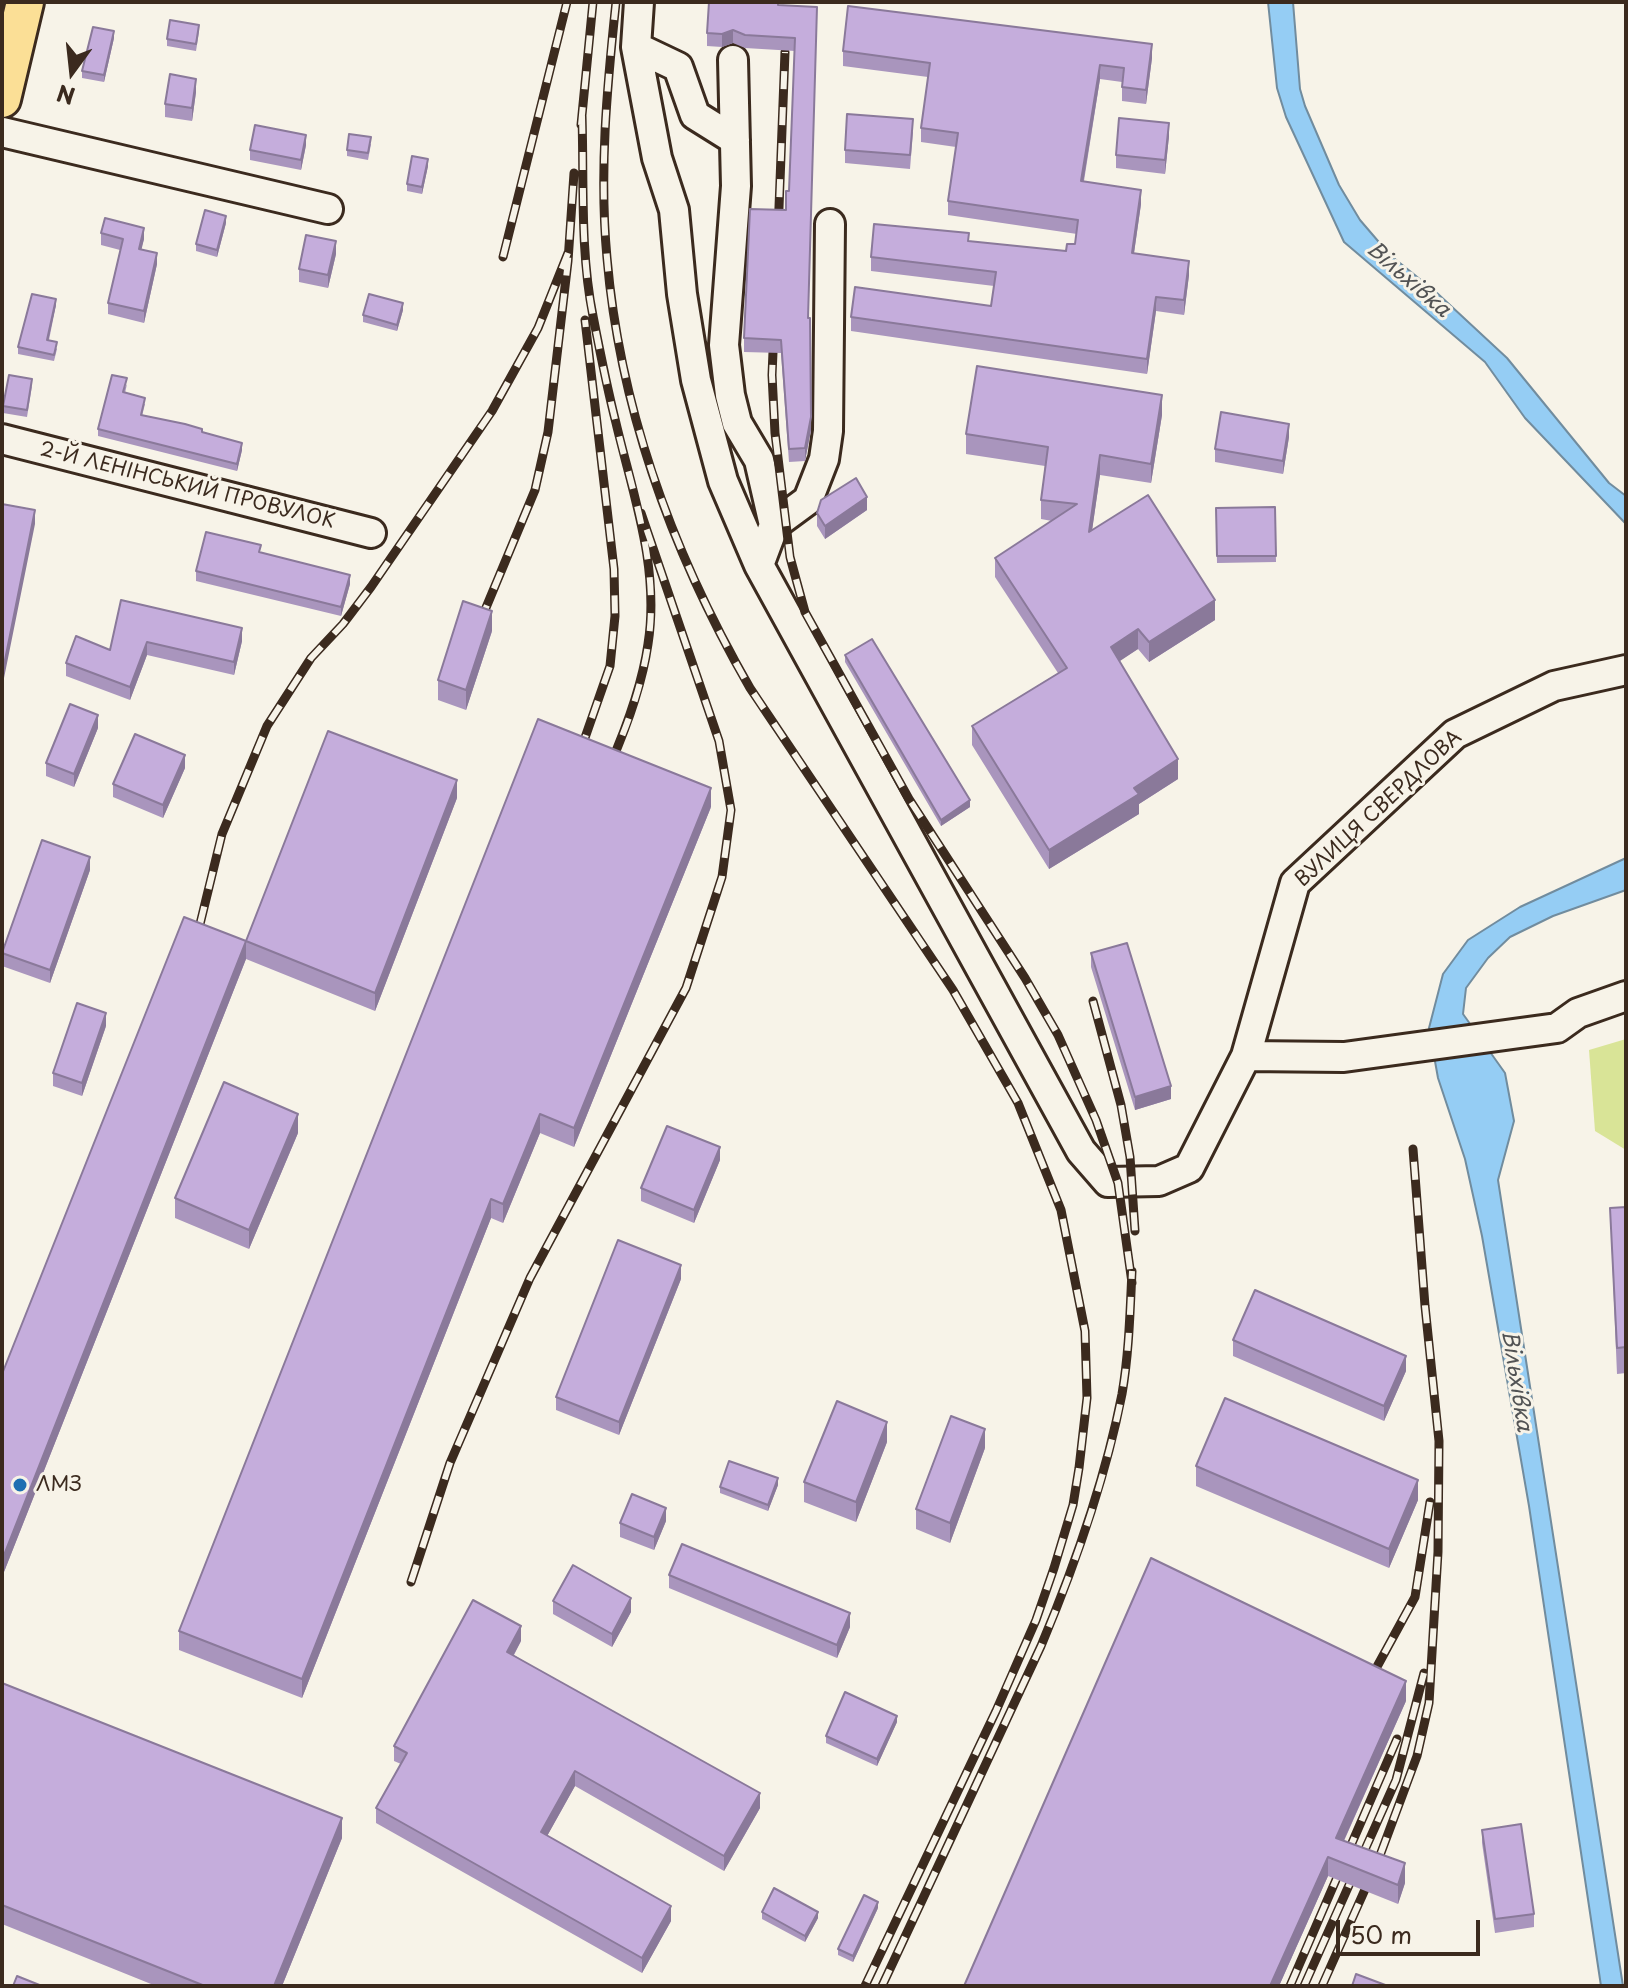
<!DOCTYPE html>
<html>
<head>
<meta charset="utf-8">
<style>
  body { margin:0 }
  #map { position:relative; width:1628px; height:1988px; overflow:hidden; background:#f7f3e8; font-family:"Playpen Sans",sans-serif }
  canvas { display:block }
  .frame { position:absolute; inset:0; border:4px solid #3b2a1e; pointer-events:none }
  .north { position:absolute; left:32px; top:32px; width:80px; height:80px; -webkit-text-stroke:6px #f7f3e8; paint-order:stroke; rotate:195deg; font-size:22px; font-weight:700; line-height:32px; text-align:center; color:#3b2a1e }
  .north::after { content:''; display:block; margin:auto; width:28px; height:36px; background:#3b2a1e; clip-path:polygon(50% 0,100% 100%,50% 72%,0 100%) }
  .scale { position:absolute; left:1336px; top:1920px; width:144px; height:36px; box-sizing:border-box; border:4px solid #3b2a1e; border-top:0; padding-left:10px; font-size:24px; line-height:28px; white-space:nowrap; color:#3b2a1e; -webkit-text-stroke:6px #f7f3e8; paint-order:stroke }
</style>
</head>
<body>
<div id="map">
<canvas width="1628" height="1988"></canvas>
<div class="frame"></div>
<div class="north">N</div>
<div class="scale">50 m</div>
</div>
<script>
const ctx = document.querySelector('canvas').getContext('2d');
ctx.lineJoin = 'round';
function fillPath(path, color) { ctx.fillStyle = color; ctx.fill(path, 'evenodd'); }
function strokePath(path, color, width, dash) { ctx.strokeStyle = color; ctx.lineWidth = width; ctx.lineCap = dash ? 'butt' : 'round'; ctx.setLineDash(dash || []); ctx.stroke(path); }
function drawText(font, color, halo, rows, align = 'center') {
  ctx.font = font + ' "Playpen Sans",sans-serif'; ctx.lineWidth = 6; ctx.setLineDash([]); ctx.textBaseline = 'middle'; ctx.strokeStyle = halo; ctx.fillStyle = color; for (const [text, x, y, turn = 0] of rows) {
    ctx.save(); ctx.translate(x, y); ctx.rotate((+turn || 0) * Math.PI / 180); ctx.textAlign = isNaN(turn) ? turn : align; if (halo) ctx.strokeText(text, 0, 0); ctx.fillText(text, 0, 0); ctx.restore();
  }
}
fillPath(new Path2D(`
  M1626 1039V1150L1595 1131 1589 1050Z`), '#d9e497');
const water = new Path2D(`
  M1268 2H1293L1300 89 1305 106 1339 185 1360 220 1390 255 1437 293 1507 358 1609 483 1626 496V524L1525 418 1485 362 1344 242 1286 117 1277 88Z
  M1626 858V890L1553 916 1510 937 1488 958 1466 988 1463 1014 1505 1073 1514 1121 1498 1180 1623 1986H1601L1529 1506 1482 1236 1465 1159 1438 1078 1429 1028 1443 974 1468 940 1520 907Z`);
fillPath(water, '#95cdf4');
strokePath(water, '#718c9e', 2);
const minor = new Path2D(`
  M639 2 636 47 657 158 674 210 682 294 696 380 723 481 759 565
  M636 47 678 67 695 115 735 140
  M733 60 736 186 724 345 730 395 737 423 759 460 774 525
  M2 132 328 209
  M830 224 828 431 824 459 808 500 774 525 759 565 1081 1151 1108 1182 1159 1181 1189 1168 1246 1056 1344 1057 1557 1028 1578 1013 1626 996
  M2 439 371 533
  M1246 1056 1295 883 1455 734 1554 686 1626 670`);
const major = new Path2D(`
  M2 99 25 2`);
strokePath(minor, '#3b2a1e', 34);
strokePath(major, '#3b2a1e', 42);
strokePath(minor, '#f7f3e8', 28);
strokePath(major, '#fbdf96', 36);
const rail = new Path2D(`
  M616 2C607 87 599 172 607 258 620 410 674 556 750 688L953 990 1018 1103 1061 1210 1085 1331 1087 1398 1079 1468 1073 1505 1054 1568 1036 1620 996 1711 865 1986
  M582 116C584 182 580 251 593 316 600 352 607 388 616 423 633 495 660 568 648 644 642 686 627 726 610 765
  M581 125 593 2
  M778 233 785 52
  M503 257 567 2
  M774 329 772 375 775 433 790 557 805 612 909 799 1025 978 1058 1035 1096 1120 1118 1183 1132 1283
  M480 622 535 490 548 432 568 261 574 173
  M580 752 610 666 615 616 614 569 585 320
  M200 924 222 834 267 726 311 658 343 624 371 587 492 411 538 328 568 253
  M1093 1001 1121 1105 1130 1157 1135 1231
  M411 1582 450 1463 530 1278 686 988 722 877 731 810 719 741 641 513
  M1367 1685 1415 1597 1430 1502
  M882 1986 1041 1646C1075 1565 1105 1481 1122 1394 1129 1353 1130 1312 1132 1271
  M1290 1986 1397 1739
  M1304 1986 1396 1780 1424 1673
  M1322 1986 1379 1858 1417 1756 1429 1703 1438 1552 1439 1441 1425 1306 1413 1149`);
strokePath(rail, '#3b2a1e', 9);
strokePath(rail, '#f7f3e8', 6, [18]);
fillPath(new Path2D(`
  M778 5 817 7 808 318 811 430 805 461 789 462 781 353 744 352V338L786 210 789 191 795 51 745 48 733 43 722 47 707 46V33Z
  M199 32 196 51 167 46V39Z
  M114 38 104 82 82 78V71Z
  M843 51 1152 58 1146 104 1122 101V82L1100 79 1084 181 1141 204 1134 253 1189 275 1184 315 1156 311 1147 374 851 331V317L991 306 994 286 871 271V257L969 241 1066 251 1075 244 1077 234 948 215V201L956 147 921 142V128L928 77 843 66Z
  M196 92 192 121 165 117V104Z
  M913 132 910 169 845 163V150Z
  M1169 136 1165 174 1116 168V155Z
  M371 144 368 160 347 156V150Z
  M306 145 301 170 250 160V150Z
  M428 166 422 194 407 191V184Z
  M226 223 217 257 196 251V244Z
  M101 233 144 239 141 249 157 264 144 323 108 314V303L120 250 101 245Z
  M336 254 328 288 299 282V269Z
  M56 305 49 340 57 349 54 361 18 354V347Z
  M403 310 397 331 363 322V315Z
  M127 384 125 393 145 404 142 416 202 432 242 450 237 471 98 436V429Z
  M32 386 27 417 3 413V406Z
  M1162 415 1151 483 1100 475 1092 530 1215 620 1149 662 1138 649 1119 661 1178 779 1139 804V814L1049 869 972 745V726L1058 673 995 577V558L1052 521 1041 519V500L1045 466 966 454V434Z
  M1289 437 1283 474 1215 462V449Z
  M1275 507 1276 562 1217 563 1216 508Z
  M867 510 825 539 817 526V513Z
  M261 552 350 584 341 616 196 581V571Z
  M121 600 242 641 234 675 147 655 130 700 66 676V663L110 650Z
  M492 631 466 710 438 700V680Z
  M845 655 970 807 941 826 845 662Z
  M98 728 74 787 46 776V763Z
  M185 768 163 818 113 797V784Z
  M457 798 375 1011 246 959 2 1577V1374L246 941Z
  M711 807 574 1147 540 1133 503 1223 491 1218 302 1698 179 1650V1631Z
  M90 870 50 983 2 966V951Z
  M1091 953 1171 1099 1135 1110 1091 967Z
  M106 1026 82 1096 53 1086V1073Z
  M298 1133 249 1249 175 1218V1198Z
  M720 1160 694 1223 641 1201V1188Z
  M1626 1207V1373L1617 1374 1610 1208Z
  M681 1279 619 1435 556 1410V1397Z
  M1233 1340 1406 1371 1384 1421 1233 1356Z
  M887 1442 856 1522 804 1502V1482Z
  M985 1448 950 1543 916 1529V1509Z
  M1196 1466 1418 1500 1389 1568 1196 1486Z
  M778 1485 768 1511 720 1493V1487Z
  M666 1521 654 1550 620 1537V1523Z
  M669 1575 850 1627 837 1658 669 1588Z
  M553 1601 631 1612 612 1647 553 1614Z
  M521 1641 514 1655 760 1808 724 1871 575 1786 547 1836 671 1921 642 1973 376 1823V1808L401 1764 394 1761V1746Z
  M2 1683 342 1838 282 1986H156L2 1924Z
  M1406 1701 1344 1841 1405 1883 1398 1904 1328 1876 1279 1986H964Z
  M897 1722 877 1766 826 1743V1736Z
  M1482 1830 1534 1914V1927L1495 1933 1482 1843Z
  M878 1908 853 1962 838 1955V1949Z
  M762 1912 818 1918 805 1942 762 1919Z`), '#a995bd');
fillPath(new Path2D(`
  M733 30V43L722 47V34Z
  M114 31V38L104 82V75Z
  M1152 44V58L1146 104V90Z
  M1100 65V79L1081 196V181Z
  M196 79V92L192 121V108Z
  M1169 123V136L1165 174V160Z
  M306 135V145L301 170V160Z
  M428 159V166L422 194V187Z
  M1141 190V204L1132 267V253Z
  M226 216V223L217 257V250Z
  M144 228V239L139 260V249Z
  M336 241V254L328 288V275Z
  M157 253V264L144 323V311Z
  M1189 261V275L1184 315V300Z
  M1156 297V311L1147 374V359Z
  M56 299V305L47 346V340Z
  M403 303V310L397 331V325Z
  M1162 395V415L1151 483V464Z
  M811 417V430L805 461V448Z
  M1289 424V437L1283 474V461Z
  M242 443V450L237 471V464Z
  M1100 455V475L1089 552V532Z
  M867 497V510L825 539V526Z
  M35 510V524L2 688V675Z
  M350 575V584L341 616V607Z
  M1215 600V620L1149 662V642Z
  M492 611V631L466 710V690Z
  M242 628V641L234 675V662Z
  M1138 629V649L1111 667V647Z
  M147 642V655L130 700V687Z
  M98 715V728L74 787V774Z
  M185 755V768L163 818V805Z
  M1178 759V779L1139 804V814L1049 869V850L1134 788Z
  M457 780V798L375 1011V993Z
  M711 788V807L574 1147V1128Z
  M970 800V807L941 826V820Z
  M90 857V870L50 983V970Z
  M246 941V959L2 1577V1560Z
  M106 1013V1026L82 1096V1083Z
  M1171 1086V1099L1135 1110V1097Z
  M298 1114V1133L249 1249V1230Z
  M540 1114V1133L503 1223V1204Z
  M720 1147V1160L694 1223V1210Z
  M491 1199V1218L302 1698V1679Z
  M681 1265V1279L619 1435V1422Z
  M1406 1356V1371L1384 1421V1406Z
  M887 1422V1442L856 1522V1502Z
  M985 1429V1448L950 1543V1523Z
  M778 1478V1485L768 1511V1505Z
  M1418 1480V1500L1389 1568V1549Z
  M666 1508V1521L654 1550V1537Z
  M631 1598V1612L612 1647V1634Z
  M850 1613V1627L837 1658V1645Z
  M521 1626V1641L507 1667V1652Z
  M1406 1681V1701L1336 1858V1838Z
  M897 1716V1722L877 1766V1759Z
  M575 1771V1786L541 1847V1832Z
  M760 1793V1808L724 1871V1856Z
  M342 1818V1838L282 1986H274Z
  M1328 1857V1876L1279 1986H1270Z
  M1405 1863V1883L1398 1904V1885Z
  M878 1902V1908L853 1962V1956Z
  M671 1906V1921L642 1973V1958Z
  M818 1912V1918L805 1942V1936Z`), '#8a799a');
const building = new Path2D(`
  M709 2H778V5L817 7 808 318H810L811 417 805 448 789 449 781 340 744 338 750 209 786 210V191H789L795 38 745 35 733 30 722 34 707 33Z
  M848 6 1152 44 1146 90 1122 87 1124 68 1100 65 1081 181 1141 190 1132 253 1189 261 1184 300 1156 297 1147 359 851 317 855 287 991 306 996 272 871 257 874 224 969 233 968 241 1066 251 1067 244H1075L1078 220 948 201 958 133 921 128 930 63 843 51Z
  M170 20 199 25 196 44 167 39Z
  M93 27 114 31 104 75 82 71Z
  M170 74 196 79 192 108 165 104Z
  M847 114 913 119 910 155 845 150Z
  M1119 118 1169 123 1165 160 1116 155Z
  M255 125 306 135 301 160 250 150Z
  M349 134 371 137 368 153 347 150Z
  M412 156 428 159 422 187 407 184Z
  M205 210 226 216 217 250 196 244Z
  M105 218 144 228 139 249 157 253 144 311 108 303 123 239 101 233Z
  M306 235 336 241 328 275 299 269Z
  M32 294 56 299 47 340 57 342 54 355 18 347Z
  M369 294 403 303 397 325 363 315Z
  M977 366 1162 395 1151 464 1100 455 1089 532 1148 495 1215 600 1149 642 1138 629 1111 647 1178 759 1134 788 1139 794 1049 850 972 726 1067 668 995 558 1077 504 1041 500 1048 447 966 434Z
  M9 375 32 379 27 410 3 406Z
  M112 375 127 378 123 392 145 398 141 415 185 424 202 429V432L242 443 237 464 98 429Z
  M1221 412 1289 424 1283 461 1215 449Z
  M856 478 867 497 825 526 817 513 821 500Z
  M2 504 35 510 2 675Z
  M1275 507 1276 556H1217L1216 508Z
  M206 532 261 545 259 552 350 575 341 607 196 571Z
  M121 600 242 628 234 662 147 642 130 687 66 663 76 636 110 650Z
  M463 601 492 611 466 690 438 680Z
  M872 639 970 800 941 820 845 655Z
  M70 704 98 715 74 774 46 763Z
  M538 719 711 788 574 1128 540 1114 503 1204 491 1199 302 1679 179 1631Z
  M328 731 457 780 375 993 246 941Z
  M135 734 185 755 163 805 113 784Z
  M42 840 90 857 50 970 2 953Z
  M184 917 246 941 2 1560V1374Z
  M1127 943 1171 1086 1135 1097 1091 953Z
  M77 1003 106 1013 82 1083 53 1073Z
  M224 1082 298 1114 249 1230 175 1198Z
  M667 1126 720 1147 694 1210 641 1188Z
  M1626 1207V1347L1617 1348 1610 1208Z
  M618 1240 681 1265 619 1422 556 1397Z
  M1255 1290 1406 1356 1384 1406 1233 1340Z
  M1225 1398 1418 1480 1389 1549 1196 1466Z
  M837 1401 887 1422 856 1502 804 1482Z
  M951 1416 985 1429 950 1523 916 1509Z
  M729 1461 778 1478 768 1505 720 1487Z
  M632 1494 666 1508 654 1537 620 1523Z
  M682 1544 850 1613 837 1645 669 1575Z
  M1151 1558 1406 1681 1336 1838 1405 1863 1398 1885 1328 1857 1270 1986H964Z
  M573 1565 631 1598 612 1634 553 1601Z
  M473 1600 521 1626 507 1652 760 1793 724 1856 575 1771 541 1832 671 1906 642 1958 376 1808 407 1753 394 1746Z
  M2 1683 342 1818 274 1986H205L2 1905Z
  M845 1692 897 1716 877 1759 826 1736Z
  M1521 1824 1534 1914 1495 1919 1482 1830Z
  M774 1888 818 1912 805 1936 762 1912Z
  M864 1895 878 1902 853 1956 838 1949Z
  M1356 1974 1388 1986H1352Z
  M17 1976 42 1986H13Z`);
fillPath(building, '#c5addc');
strokePath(building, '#8a799a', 2);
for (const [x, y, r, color] of [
  [20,1485,8,"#1f6fb2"]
]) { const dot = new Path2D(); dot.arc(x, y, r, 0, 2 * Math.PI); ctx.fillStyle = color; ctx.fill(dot); strokePath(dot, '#f7f3e8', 3); }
drawText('20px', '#3b2a1e', '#f7f3e8', [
  ["2-Й ЛЕНІНСЬКИЙ ПРОВУЛОК",187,486,14],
  ["ВУЛИЦЯ СВЕРДЛОВА",1379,809,-43]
]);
drawText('20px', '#3b2a1e', '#f7f3e8', [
  ["ЛМЗ",36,1485]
], 'left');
drawText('italic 22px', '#525354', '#f7f3e8', [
  ["Вільхівка",1408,280,41],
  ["Вільхівка",1516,1381,81]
]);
</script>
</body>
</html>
